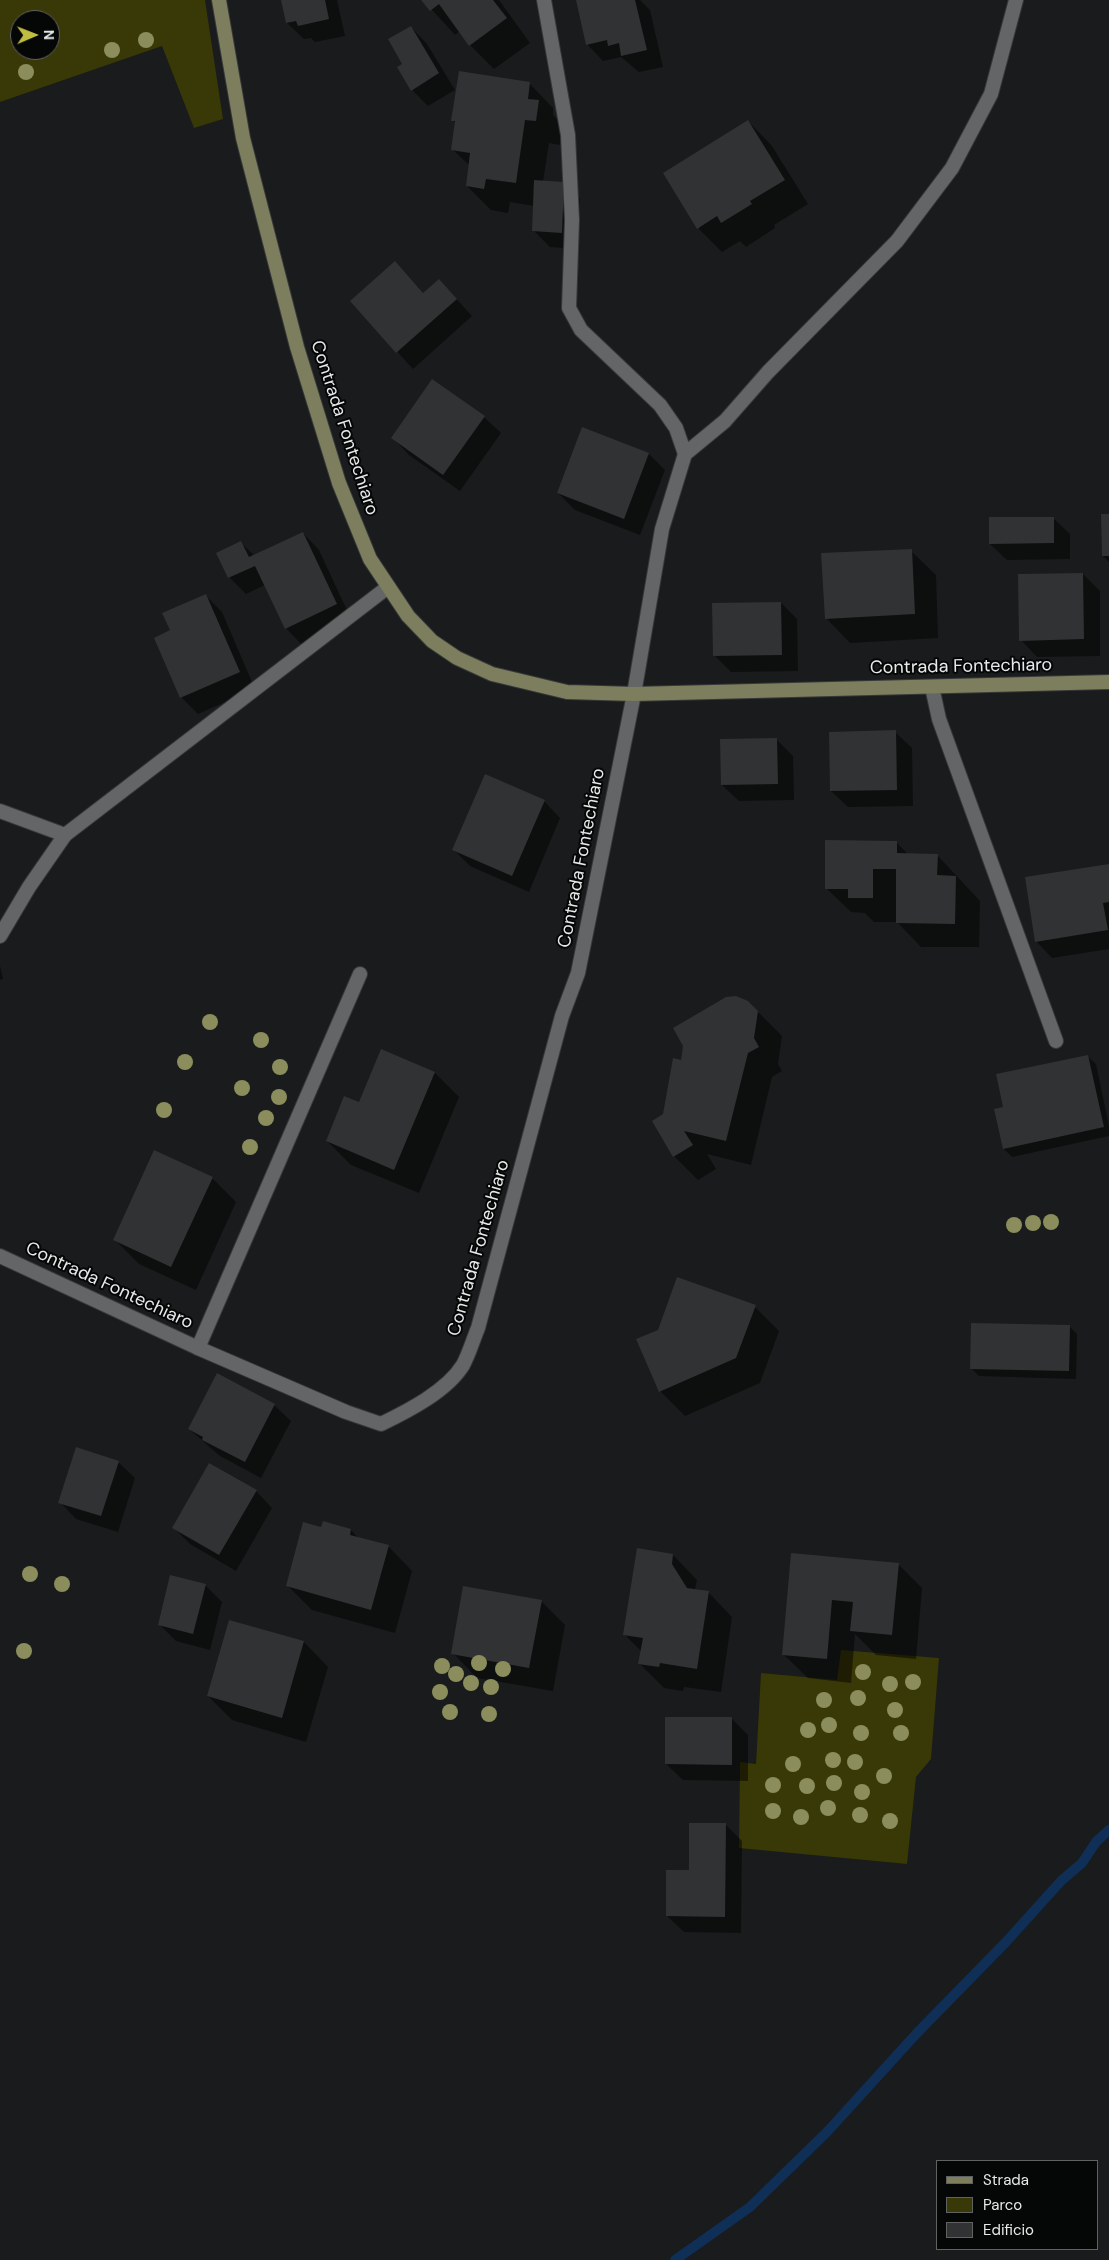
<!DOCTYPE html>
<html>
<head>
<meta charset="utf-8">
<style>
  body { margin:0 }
  #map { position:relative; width:1109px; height:2260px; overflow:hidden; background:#191b1c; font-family:"DM Sans",sans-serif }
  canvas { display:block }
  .legend { position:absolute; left:936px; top:2160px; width:162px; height:90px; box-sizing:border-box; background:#050606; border:1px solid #606161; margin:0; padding:6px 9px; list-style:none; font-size:15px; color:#e8e9ea }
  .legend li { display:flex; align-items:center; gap:10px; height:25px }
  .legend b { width:25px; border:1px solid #606161 }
  .north { position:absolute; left:10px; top:10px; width:50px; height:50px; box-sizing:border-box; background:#050606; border:1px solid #606161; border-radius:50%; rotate:89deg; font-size:14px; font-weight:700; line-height:20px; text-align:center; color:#e8e9ea }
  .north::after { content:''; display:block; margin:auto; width:18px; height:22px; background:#c0be41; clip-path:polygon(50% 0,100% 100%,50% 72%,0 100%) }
</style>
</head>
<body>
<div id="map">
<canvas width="1109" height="2260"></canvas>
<ul class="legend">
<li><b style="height:6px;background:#7d7e5d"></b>Strada</li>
<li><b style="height:14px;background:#393807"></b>Parco</li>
<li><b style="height:14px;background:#303234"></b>Edificio</li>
</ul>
<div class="north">N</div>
</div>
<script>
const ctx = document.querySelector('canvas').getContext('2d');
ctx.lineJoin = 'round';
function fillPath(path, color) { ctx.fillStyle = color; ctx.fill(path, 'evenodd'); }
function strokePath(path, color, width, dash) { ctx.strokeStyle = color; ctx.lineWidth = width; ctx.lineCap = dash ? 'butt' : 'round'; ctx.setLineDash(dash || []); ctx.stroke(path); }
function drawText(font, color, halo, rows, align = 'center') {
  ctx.font = font + ' "DM Sans",sans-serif'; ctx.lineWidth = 4; ctx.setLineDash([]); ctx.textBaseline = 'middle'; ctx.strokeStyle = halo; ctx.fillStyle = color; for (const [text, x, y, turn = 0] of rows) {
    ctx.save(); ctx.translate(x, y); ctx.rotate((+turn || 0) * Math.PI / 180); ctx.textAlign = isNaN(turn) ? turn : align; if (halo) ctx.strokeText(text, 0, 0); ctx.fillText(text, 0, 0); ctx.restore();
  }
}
fillPath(new Path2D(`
  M0 0H205L223 119 194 128 162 46 0 102ZM20 20H50V50H20Z
  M841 1650 939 1658 931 1759 916 1777 907 1864 739 1848 740 1762 756 1764 761 1673 837 1680Z`), '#393807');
fillPath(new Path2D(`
  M282 0H337L345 36 315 42 311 38 304 39 287 23Z
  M423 0H499L530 43 494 69 470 45 460 31 455 35Z
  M577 0H640L650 10 663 67 639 72 621 57 603 61 587 44Z
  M411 27 427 44 455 90 428 106 412 90 404 65Z
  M529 83 553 108V115L563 126 560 145 549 143 543 182 564 183 580 199 578 249 550 247 533 230 534 206 510 202 508 213 491 210 467 186 470 166 452 149 456 124 453 120Z
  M748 121 772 146 808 204 774 225 775 228 746 247 740 241 722 252 698 228Z
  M395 262 424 294 439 280 472 316 413 369 351 301Z
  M484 417 501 433 460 491 409 455 393 438Z
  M649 454 665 470 640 535 575 510 558 493Z
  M1109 515V562L1103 556Z
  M1053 518 1070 534V559L1007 560 990 544Z
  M303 533 319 550 352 621 302 645 286 628 265 585 246 594 229 577 241 543 255 556Z
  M911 551 936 575 938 638 850 643 826 618Z
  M1083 574 1100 591V656L1037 657 1021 640Z
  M205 595 222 612 255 689 198 714 181 697 172 631Z
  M781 603 797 619 798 671 731 672 715 656Z
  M895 732 912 748 913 806 848 807 831 791Z
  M777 740 793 756 794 800 739 801 722 785Z
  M544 801 560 818 529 892 470 866 454 850Z
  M897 843 909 855H937L980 901 979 947H921L897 922H874L865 913 851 912 826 888Z
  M1109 865V949L1052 958 1036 941Z
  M0 966 3 979 0 980Z
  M748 1002 782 1036 778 1064 782 1071 772 1077 751 1165 707 1154 716 1169 698 1180 674 1156 664 1115 682 1061Z
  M1087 1056 1096 1064 1109 1126V1136L1012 1157 1004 1149 1005 1108Z
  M435 1073 459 1097 419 1193 351 1165 327 1141 360 1104Z
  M212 1178 236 1202 196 1290 139 1264 115 1240Z
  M755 1307 779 1331 760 1383 685 1416 660 1391 638 1340Z
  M1069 1326 1077 1334 1076 1379 979 1376 971 1368Z
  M274 1405 291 1421 261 1478 220 1456 189 1429Z
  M118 1462 135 1478 118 1532 76 1519 60 1502Z
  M256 1491 272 1508 236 1571 190 1544 173 1527Z
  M322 1529 351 1530 359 1539 388 1546 412 1571 395 1633 312 1610 288 1586Z
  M792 1554 898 1564 922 1588 916 1659 876 1655 855 1634 851 1683 808 1678 783 1654Z
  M673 1555 697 1580 695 1589 708 1592 732 1617 721 1692 684 1687 683 1691 664 1688 640 1664 642 1652 624 1634Z
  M205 1585 222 1602 210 1650 176 1641 159 1624Z
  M541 1601 565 1625 553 1691 477 1678 453 1653Z
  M304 1642 328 1667 306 1742 232 1720 208 1696Z
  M731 1718 748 1735V1781L683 1780 666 1764Z
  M725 1824 742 1841 741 1933 684 1932 667 1916 690 1871Z`), '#0007');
strokePath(new Path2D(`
  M675 2260 750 2207 827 2132 917 2033 1006 1942 1061 1881 1082 1863 1096 1842 1109 1830`), '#0f2f57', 10);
fillPath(new Path2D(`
  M281 0H325L329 19 298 26 296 21 286 23Z
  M421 0H493L507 18 469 46 439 4 430 11Z
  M576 0H635L647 50 621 56 619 43 608 46 607 40 586 45Z
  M411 26 439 73 411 91 397 67 402 64 388 39Z
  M459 71 530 82 528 99 539 100 536 121 525 120 516 183 486 179 484 189 466 186 470 153 451 150 455 121H451Z
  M748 120 785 180 750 201 752 204 721 223 717 216 697 229 663 173Z
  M534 180 564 182 562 233 532 231Z
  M395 261 423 293 439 279 457 299 396 353 350 301Z
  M432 379 485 416 443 475 391 438Z
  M582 427 649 453 624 519 557 493Z
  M1101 514H1109V556H1102Z
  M989 517H1054V543L989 544Z
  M303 532 337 604 285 629 255 566 228 578 216 553 241 541 249 557Z
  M912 549 915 614 825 619 821 553Z
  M1083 573 1084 639 1019 641 1018 574Z
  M206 594 240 672 180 698 154 638 170 630 162 613Z
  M781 602 782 655 713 656 712 603Z
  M896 730 897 790 830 791 829 732Z
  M777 738 778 784 721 785 720 739Z
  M485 774 545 800 512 876 452 850Z
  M825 840 897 841V853L938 854 937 875 956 876 955 924 896 923V869H873V898H848V889H825Z
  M1109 864V902L1103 903 1108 930 1035 942 1025 877Z
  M736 996 748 1001 758 1011 754 1038 759 1047 748 1053 726 1141 684 1131 693 1145 673 1157 652 1121 663 1114 673 1058 681 1060 683 1046 673 1028 726 997Z
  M381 1049 435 1072 394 1170 326 1141 344 1096 359 1102Z
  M1088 1055 1104 1127 1003 1149 994 1109 1003 1107 996 1074Z
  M154 1150 213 1177 171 1267 113 1240Z
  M677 1277 756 1305 736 1358 659 1392 636 1339 658 1330Z
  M971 1323 1070 1325 1069 1371 970 1369Z
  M217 1373 275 1404 245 1462 202 1440 203 1437 188 1429Z
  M76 1447 119 1461 101 1516 58 1503Z
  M209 1463 257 1490 219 1555 172 1528Z
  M323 1521 351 1529 350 1535 389 1545 371 1610 286 1586 303 1522 321 1527Z
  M637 1548 673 1554 672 1564 687 1588 709 1591 697 1669 660 1663 659 1667 638 1664 643 1638 623 1635Z
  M791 1553 899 1563 892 1635 850 1631 853 1602 832 1600 827 1659 782 1655Z
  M170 1575 206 1584 193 1634 158 1625Z
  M463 1586 542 1600 529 1668 451 1654Z
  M229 1620 304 1641 282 1718 207 1696Z
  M665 1717H732V1765L665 1764Z
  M689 1823H726L725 1917 666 1916V1870H689Z`), '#303234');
const service = new Path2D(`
  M932 687 939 719 1056 1041
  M0 811 65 835
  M198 1348 360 974`);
const minor = new Path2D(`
  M685 454 725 421 768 372 897 241 952 168 991 94 1016 0
  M0 936 29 887 65 835 388 587
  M0 1256 198 1348 346 1412 381 1424C408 1411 447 1391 463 1365 469 1354 473 1340 478 1328L562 1016 578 973 634 694 662 529 685 454 676 428 660 405 581 330 569 308 572 220 568 135 544 0`);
const secondary = new Path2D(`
  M219 0 243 138 297 347 339 483 370 559 408 616 432 641 457 658 492 674 567 692 634 694 1109 682`);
strokePath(service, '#373839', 16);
strokePath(minor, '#373839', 16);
strokePath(secondary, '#373839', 16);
strokePath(service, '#636567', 14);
strokePath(minor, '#636567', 14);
strokePath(secondary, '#7d7e5d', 14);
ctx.fillStyle = '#8c8d5c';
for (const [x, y] of [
  [146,40],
  [112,50],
  [26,72],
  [210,1022],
  [261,1040],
  [185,1062],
  [280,1067],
  [242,1088],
  [279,1097],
  [164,1110],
  [266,1118],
  [250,1147],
  [1051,1222],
  [1033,1223],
  [1014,1225],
  [30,1574],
  [62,1584],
  [24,1651],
  [479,1663],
  [442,1666],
  [503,1669],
  [863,1672],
  [456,1674],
  [913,1682],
  [471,1683],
  [890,1684],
  [491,1687],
  [440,1692],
  [858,1698],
  [824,1700],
  [895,1710],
  [450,1712],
  [489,1714],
  [829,1725],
  [808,1730],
  [861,1733],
  [901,1733],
  [833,1760],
  [855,1762],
  [793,1764],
  [884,1776],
  [834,1783],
  [773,1785],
  [807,1786],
  [862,1792],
  [828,1808],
  [773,1811],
  [860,1815],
  [801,1817],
  [890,1821]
]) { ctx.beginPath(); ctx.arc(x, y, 8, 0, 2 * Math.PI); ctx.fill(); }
drawText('18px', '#e8e9ea', '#050606', [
  ["Contrada Fontechiaro",344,428,72],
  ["Contrada Fontechiaro",961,667,-1],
  ["Contrada Fontechiaro",582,858,-79],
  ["Contrada Fontechiaro",479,1248,-74],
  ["Contrada Fontechiaro",109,1286,25]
]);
</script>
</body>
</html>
